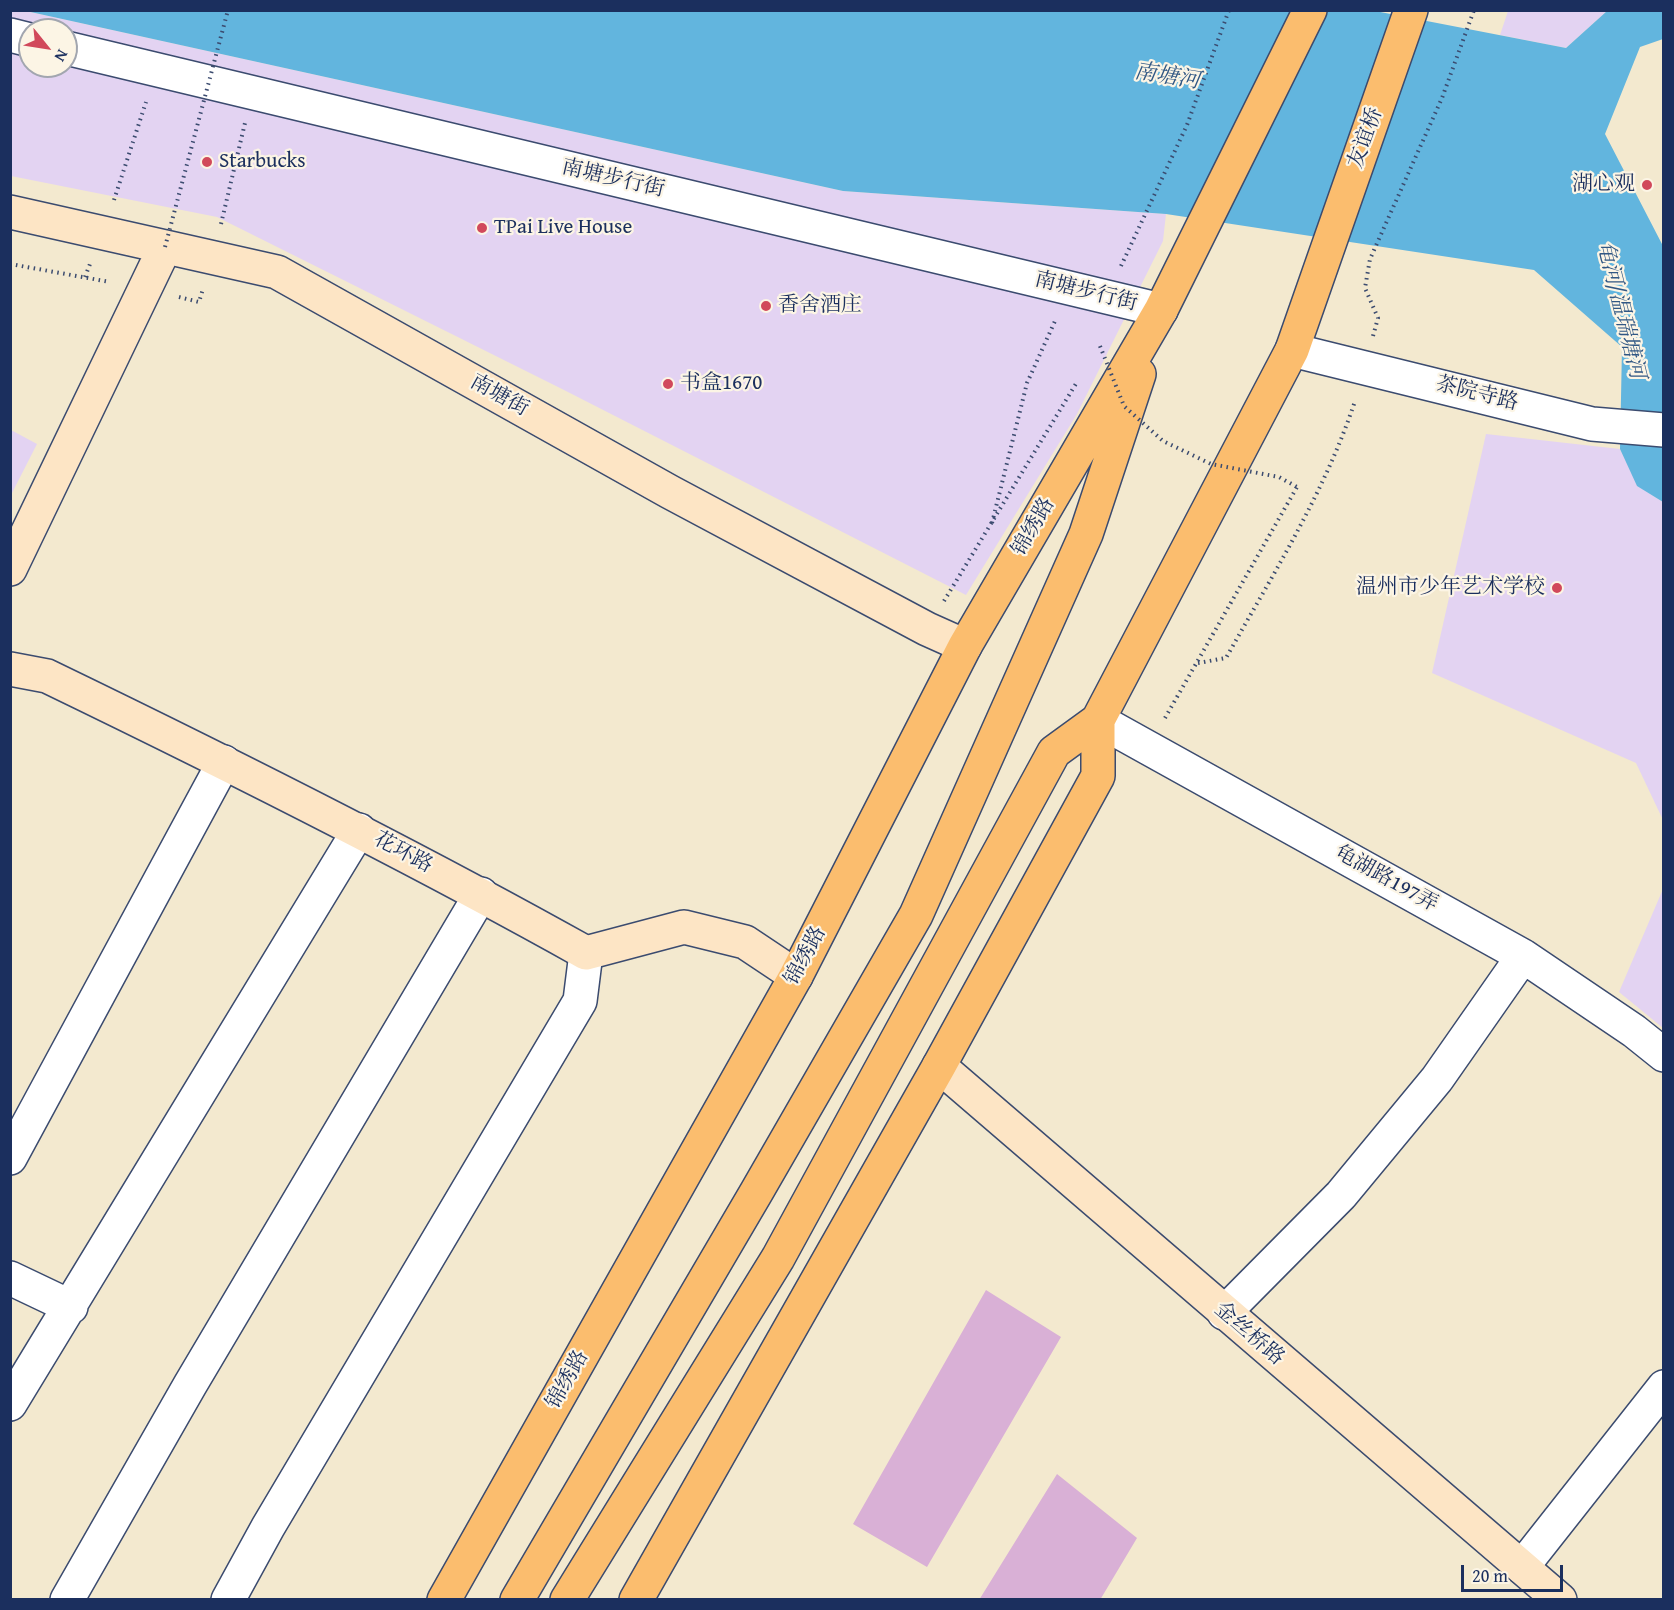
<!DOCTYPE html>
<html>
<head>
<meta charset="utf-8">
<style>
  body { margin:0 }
  #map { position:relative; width:1674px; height:1610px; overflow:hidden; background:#f3e9cf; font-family:"Gentium Book Plus",serif }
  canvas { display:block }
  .frame { position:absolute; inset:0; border:12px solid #1b2f5e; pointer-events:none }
  .north { position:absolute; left:18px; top:18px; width:60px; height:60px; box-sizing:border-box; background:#fcf5e5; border:2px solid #a2a6af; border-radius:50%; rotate:120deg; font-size:16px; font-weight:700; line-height:24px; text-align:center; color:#1b2f5e }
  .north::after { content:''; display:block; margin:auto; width:21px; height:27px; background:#d1495b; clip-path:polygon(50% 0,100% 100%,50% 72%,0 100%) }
  .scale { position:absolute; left:1461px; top:1565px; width:102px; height:27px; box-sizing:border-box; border:3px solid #1b2f5e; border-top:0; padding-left:8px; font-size:18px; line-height:21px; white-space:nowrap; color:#1b2f5e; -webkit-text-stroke:4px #fcf5e5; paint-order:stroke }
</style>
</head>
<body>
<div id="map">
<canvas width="1674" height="1610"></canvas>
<div class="frame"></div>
<div class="north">N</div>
<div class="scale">20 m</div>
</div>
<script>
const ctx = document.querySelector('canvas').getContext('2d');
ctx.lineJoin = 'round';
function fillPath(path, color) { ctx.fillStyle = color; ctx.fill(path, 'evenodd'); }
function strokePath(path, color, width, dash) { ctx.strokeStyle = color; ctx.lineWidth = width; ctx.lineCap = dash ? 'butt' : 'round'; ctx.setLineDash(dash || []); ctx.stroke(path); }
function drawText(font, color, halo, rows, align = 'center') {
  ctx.font = font + ' "Gentium Book Plus","Noto Serif SC",serif'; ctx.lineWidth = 4.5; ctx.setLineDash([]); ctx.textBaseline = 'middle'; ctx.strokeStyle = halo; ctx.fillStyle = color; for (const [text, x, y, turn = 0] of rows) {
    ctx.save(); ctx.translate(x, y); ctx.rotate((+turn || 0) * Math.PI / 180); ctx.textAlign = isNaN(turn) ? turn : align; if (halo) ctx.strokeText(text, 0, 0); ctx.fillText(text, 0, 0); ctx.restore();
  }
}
fillPath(new Path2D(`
  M10 11H26L843 191 1166 214 1163 241 1077 414 966 595 564 390 217 217 11 176ZM30 30H66V66H30Z
  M1508 11H1607L1566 48 1500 35Z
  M11 430 37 444 11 495Z
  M1486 434 1620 449 1638 486 1663 502V820L1636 763 1432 673Z
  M1663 889V1028L1619 992Z`), '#e3d3f2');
fillPath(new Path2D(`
  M1370 10 1566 48 1607 11H1663V39L1640 47 1605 134 1663 246V502L1637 486 1620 449 1622 347 1534 270 1166 214 843 191 26 11Z`), '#62b5de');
fillPath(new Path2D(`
  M986 1290 1061 1337 927 1567 853 1524Z
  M1057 1474 1137 1538 1100 1600H979Z`), '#d9b0d6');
const street = new Path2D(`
  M10 35 30 40
  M66 48 1161 310
  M1292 350 1592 424 1664 430
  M1098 720 1523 956 1634 1031 1664 1055
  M10 1158 224 762
  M10 1278 71 1307
  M1224 1313 1341 1195 1437 1079 1523 956
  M10 1404 359 830
  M1522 1567 1664 1387
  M67 1600 190 1385 481 894
  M228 1600 268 1527 580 1001 586 953`);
const secondary = new Path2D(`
  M10 212 277 272 670 492 927 629 965 646
  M10 569 165 247
  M10 669 47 676C229 764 409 854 586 953L684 927 745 942 796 976
  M939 1066 1560 1600`);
const primary = new Path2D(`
  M444 1600 796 976 965 646 1161 310 1310 10
  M517 1600 757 1191 916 915 1086 534 1139 374
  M567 1600 778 1258 1054 752 1098 720
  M636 1600 939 1066 1098 776V720L1292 350 1411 10`);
strokePath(street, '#3b4b6f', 36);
strokePath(secondary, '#3b4b6f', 36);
strokePath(primary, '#3b4b6f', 36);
strokePath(new Path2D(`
  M114 200 146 102
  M221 224 245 123
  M10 264 110 282
  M1121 266 1187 125 1229 10
  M85 277 90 264
  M179 297 199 302 203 289
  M1373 336 1378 318 1365 288 1370 259 1442 98 1474 10
  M992 523 1027 383 1055 321 1058 320
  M944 601 1077 382
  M1198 663 1226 658C1273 574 1325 492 1355 401
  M1165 718 1297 487`), '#3b4b6f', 4, [1.5, 4.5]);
strokePath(street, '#fff', 33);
strokePath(secondary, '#fde5c5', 33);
strokePath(primary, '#fbbd6e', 33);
strokePath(new Path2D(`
  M165 247 228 10
  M1100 346 1124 406 1163 441 1211 464 1279 477 1297 487`), '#3b4b6f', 4, [1.5, 4.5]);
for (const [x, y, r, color] of [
  [207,162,6,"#d1495b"],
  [1647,185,6,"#d1495b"],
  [482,228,6,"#d1495b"],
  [766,306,6,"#d1495b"],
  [668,384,6,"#d1495b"],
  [1557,588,6,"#d1495b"]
]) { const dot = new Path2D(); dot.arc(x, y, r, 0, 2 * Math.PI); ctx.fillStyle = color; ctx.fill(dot); strokePath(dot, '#fcf5e5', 2); }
drawText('21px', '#1b2f5e', '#fcf5e5', [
  ["友谊桥",1366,138,-70],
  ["南塘步行街",613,179,13],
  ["南塘步行街",1086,292,14],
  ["茶院寺路",1477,394,14],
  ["南塘街",499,396,29],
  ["锦绣路",1034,527,-60],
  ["花环路",403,853,28],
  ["龟湖路197弄",1386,879,29],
  ["锦绣路",806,956,-62],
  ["金丝桥路",1249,1334,41],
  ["锦绣路",568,1380,-61]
]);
drawText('21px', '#1b2f5e', '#fcf5e5', [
  ["Starbucks",219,162],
  ["湖心观",1635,185,"right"],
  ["TPai Live House",494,228],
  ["香舍酒庄",778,306],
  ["书盒1670",680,384],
  ["温州市少年艺术学校",1545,588,"right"]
], 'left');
drawText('italic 22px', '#305784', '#fcf5e5', [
  ["南塘河",1167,77,9],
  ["龟河/温瑞塘河",1620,310,76]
]);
</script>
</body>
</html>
